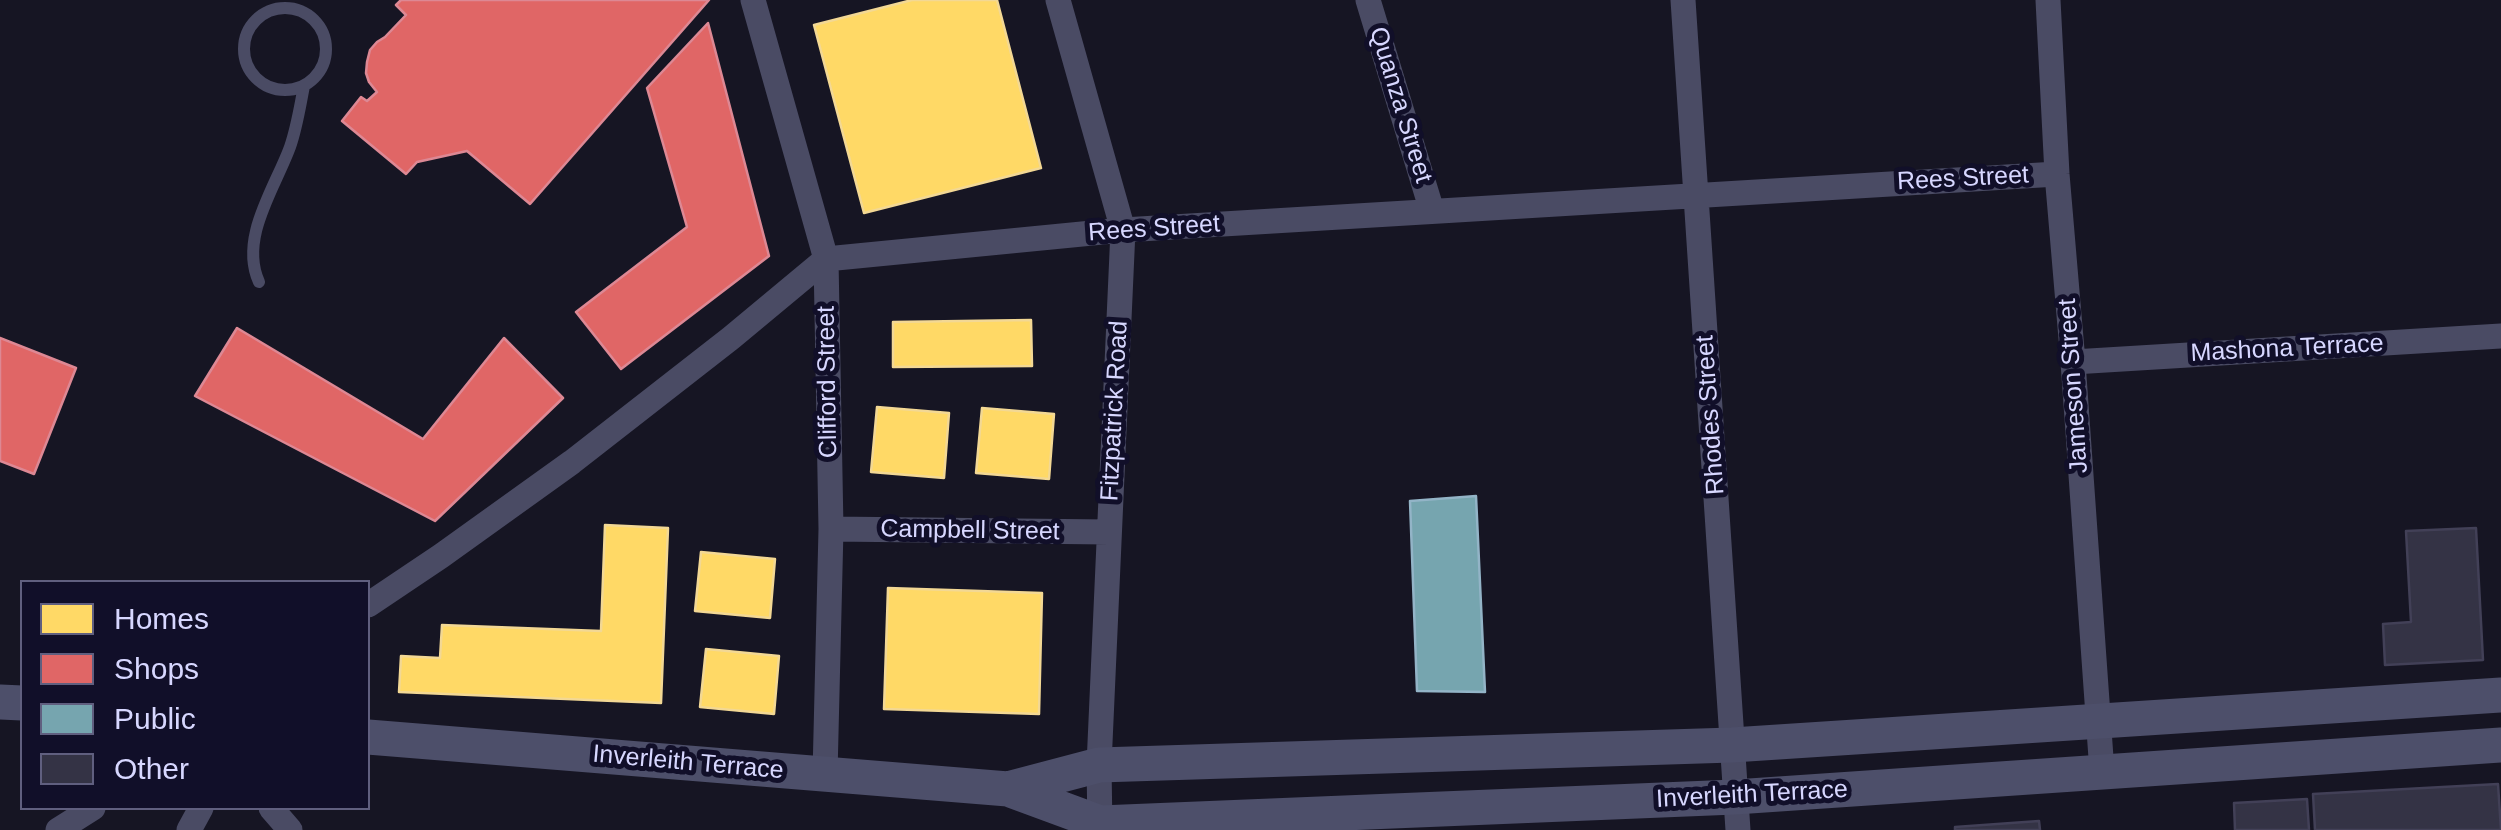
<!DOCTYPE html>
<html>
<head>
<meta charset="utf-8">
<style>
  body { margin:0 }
  #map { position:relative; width:2501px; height:830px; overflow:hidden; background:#161523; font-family:Helvetica,sans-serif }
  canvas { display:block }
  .legend { position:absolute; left:20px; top:580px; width:350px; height:230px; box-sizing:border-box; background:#110f29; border:2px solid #605f7f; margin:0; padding:12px 18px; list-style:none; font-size:30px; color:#d7d7ff }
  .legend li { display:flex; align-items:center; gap:20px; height:50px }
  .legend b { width:50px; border:2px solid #605f7f }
</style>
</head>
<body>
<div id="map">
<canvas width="2501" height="830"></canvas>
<ul class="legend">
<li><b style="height:28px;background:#ffd966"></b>Homes</li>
<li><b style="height:28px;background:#e06666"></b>Shops</li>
<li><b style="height:28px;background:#76a5af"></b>Public</li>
<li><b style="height:28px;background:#343345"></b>Other</li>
</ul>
</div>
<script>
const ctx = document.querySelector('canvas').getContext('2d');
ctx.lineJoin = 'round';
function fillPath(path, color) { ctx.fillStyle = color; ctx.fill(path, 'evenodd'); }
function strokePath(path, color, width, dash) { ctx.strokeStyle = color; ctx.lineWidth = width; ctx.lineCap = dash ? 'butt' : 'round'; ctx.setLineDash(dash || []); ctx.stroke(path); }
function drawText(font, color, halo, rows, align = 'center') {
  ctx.font = font + ' Helvetica,sans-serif'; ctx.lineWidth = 10; ctx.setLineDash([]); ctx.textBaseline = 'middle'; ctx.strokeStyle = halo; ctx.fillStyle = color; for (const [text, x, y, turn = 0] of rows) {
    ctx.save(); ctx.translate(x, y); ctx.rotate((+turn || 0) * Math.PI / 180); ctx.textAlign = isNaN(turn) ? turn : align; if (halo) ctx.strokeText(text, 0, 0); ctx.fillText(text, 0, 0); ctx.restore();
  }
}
const homes = new Path2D(`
  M912 0H997L1041 168 864 213 814 25Z
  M1031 320 1032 366 893 367V322Z
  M877 407 949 413 944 478 871 472Z
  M982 408 1054 414 1049 479 976 473Z
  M605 525 668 528 661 703 399 692 401 656 440 658 442 625 601 631Z
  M701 552 775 559 770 618 695 611Z
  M888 588 1042 593 1039 714 884 709Z
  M706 649 779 656 774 714 700 707Z`);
fillPath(homes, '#ffd966');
strokePath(homes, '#f3d894', 2.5);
const shops = new Path2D(`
  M401 0H709L530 204 467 151 417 162 406 174 342 121 361 97 367 101 377 92 369 82 366 73 367 62 370 50 377 42 385 37 406 15 396 5Z
  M708 23 769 256 621 369 576 312 687 227 647 88Z
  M237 328 423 439 504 338 563 398 435 521 195 396Z
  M0 338 76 368 34 474 0 461Z`);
fillPath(shops, '#e06666');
strokePath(shops, '#dd8894', 2.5);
const public = new Path2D(`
  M1476 496 1485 692 1417 691 1410 501Z`);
fillPath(public, '#76a5af');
strokePath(public, '#93b4c7', 2.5);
const building = new Path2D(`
  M2476 528 2483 660 2385 665 2383 624 2411 622 2406 531Z
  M2498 784 2501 830H2315L2313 794Z
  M2307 799 2309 830H2235L2234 803Z
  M2039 821 2040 830H1955V827Z`);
fillPath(building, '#343345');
strokePath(building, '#424057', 2.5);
strokePath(new Path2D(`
  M244 49a41 41 0 1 1 82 0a41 41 0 1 1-82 0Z
  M259 282C239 238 275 188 290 147 297 127 300 106 304 86`), '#4a4b64', 12);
strokePath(new Path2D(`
  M753 0 826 259 831 529 825 774
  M1058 0 1123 230 1099 765 1100 830
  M1368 0 1432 211
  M1683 0 1738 830
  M2048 0 2057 174 2073 362 2102 772
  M2073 362 2501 336
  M831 529 1109 532
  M368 605 441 556 572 462 731 338 826 259 1123 230 2057 174
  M271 808 290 830
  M58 830 93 808
  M189 830 201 808`), '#4a4b64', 25);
strokePath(new Path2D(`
  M0 702 22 703
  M368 737 1008 789 1100 823 1735 797 2501 745
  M1008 789 1099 765 1732 745 2501 695`), '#4d4f6a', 35);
drawText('25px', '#d7d7ff', '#110f29', [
  ["Quanza Street",1400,105,73],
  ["Rees Street",1963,179,-3],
  ["Rees Street",1154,229,-4],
  ["Mashona Terrace",2287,349,-3],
  ["Clifford Street",828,382,-91],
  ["Jameson Street",2074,386,-94],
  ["Fitzpatrick Road",1115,411,-87],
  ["Rhodes Street",1711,415,-94],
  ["Campbell Street",970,531,1],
  ["Inverleith Terrace",688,763,5],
  ["Inverleith Terrace",1752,795,-3]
]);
</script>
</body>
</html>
